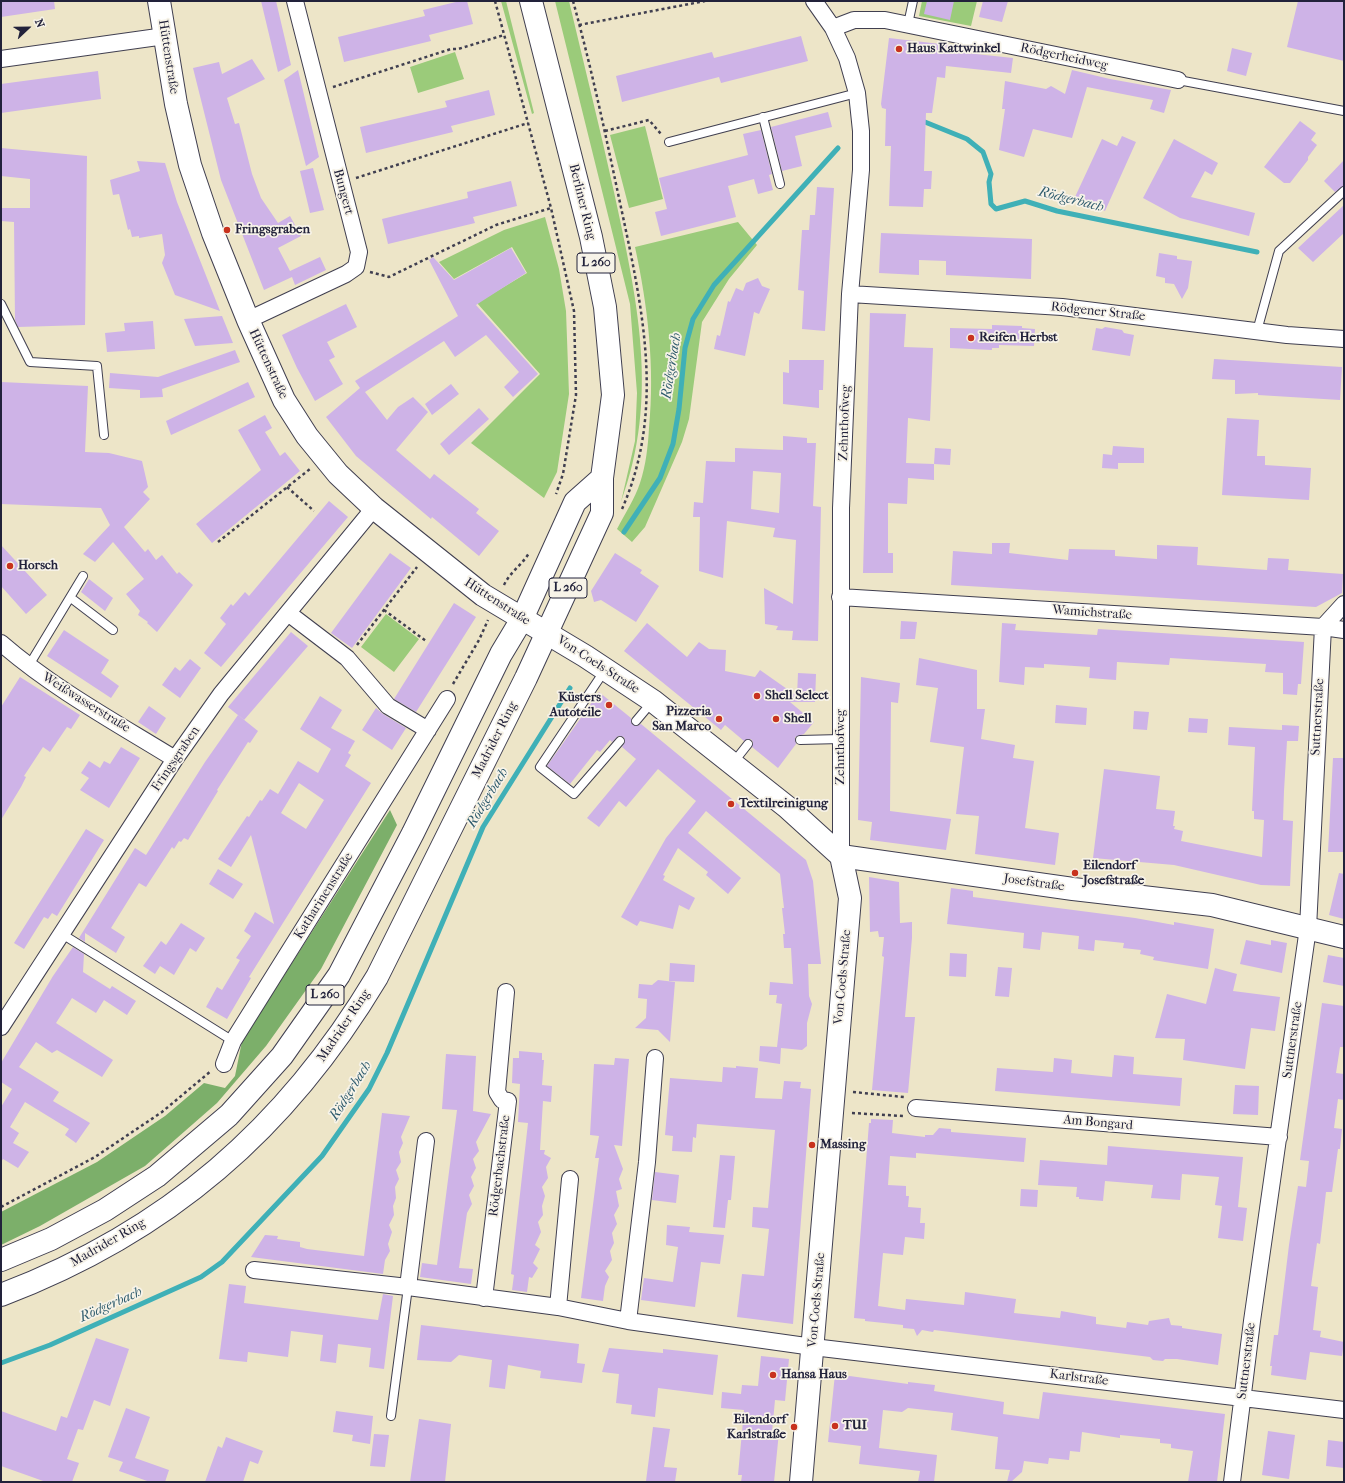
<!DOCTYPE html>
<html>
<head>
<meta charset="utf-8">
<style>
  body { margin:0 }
  #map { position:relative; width:1345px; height:1483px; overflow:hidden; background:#ede5c8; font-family:"IM FELL French Canon",serif }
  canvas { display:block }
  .frame { position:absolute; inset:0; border:2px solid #22223b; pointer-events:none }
  .north { position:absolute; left:8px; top:8px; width:40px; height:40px; -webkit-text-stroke:3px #f7f3e8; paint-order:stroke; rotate:68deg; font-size:11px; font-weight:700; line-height:16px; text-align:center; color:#22223b }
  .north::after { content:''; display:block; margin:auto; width:14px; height:18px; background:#22223b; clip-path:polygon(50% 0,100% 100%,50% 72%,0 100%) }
</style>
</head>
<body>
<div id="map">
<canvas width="1345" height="1483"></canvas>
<div class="frame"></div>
<div class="north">N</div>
</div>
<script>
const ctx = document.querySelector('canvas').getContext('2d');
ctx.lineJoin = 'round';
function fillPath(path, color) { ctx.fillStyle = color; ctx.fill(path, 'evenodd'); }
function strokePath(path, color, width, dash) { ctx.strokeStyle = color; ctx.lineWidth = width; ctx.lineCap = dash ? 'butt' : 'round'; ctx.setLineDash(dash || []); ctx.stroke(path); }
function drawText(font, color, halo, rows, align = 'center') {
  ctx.font = font + ' "IM FELL French Canon",serif'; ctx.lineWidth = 3.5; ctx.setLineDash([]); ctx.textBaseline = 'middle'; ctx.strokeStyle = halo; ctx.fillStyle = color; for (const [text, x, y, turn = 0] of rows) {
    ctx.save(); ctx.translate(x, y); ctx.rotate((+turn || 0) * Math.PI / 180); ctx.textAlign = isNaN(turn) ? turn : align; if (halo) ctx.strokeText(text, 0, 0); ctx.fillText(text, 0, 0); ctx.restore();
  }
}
fillPath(new Path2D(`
  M501 1H506L534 113 532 114Z
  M555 1H569C584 65 600 128 614 192 637 299 660 396 621 502L635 441 637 393 630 304Z
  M922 1H977L971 26 919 16Z
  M455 52 464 79 418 93 410 67Z
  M645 126 663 199 629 208 610 135Z
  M545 217 559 269 566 311 569 394 557 472 544 498 471 443 540 374 477 303 527 273 512 247 454 279 439 262 504 230Z
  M738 222 757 245 729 279 702 322 689 419 682 442 645 527 632 542 617 529C625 514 635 498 640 483 646 465 648 446 649 428 655 367 648 307 635 247Z
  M386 614 419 639 394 672 361 647Z`), '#9bcb7a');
fillPath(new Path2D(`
  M390 810 397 825 321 969 266 1046 217 1103 145 1166 40 1226 1 1245V1212L97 1162 165 1116 204 1083 225 1088 235 1076 242 1041Z`), '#7caf6a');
strokePath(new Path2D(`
  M920 120 967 139 983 152 991 174 989 182 991 204 996 209 1025 201 1057 211 1257 252
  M624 532 660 478 673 444 679 409 685 348 693 319 714 285 838 148
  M1 1363 50 1345 201 1277 222 1262 322 1156 369 1089 387 1053 483 827 570 688`), '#3fb0b7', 5);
fillPath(new Path2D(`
  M1 1H54L55 9 1 17Z
  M261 1H276L291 65 278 72Z
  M460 1H467L473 24 429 35 431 41 344 62 338 37 425 16 423 10Z
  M927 1H954L950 20 924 14Z
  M983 1H1008L1002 22 979 17Z
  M1298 1H1344V61L1287 47Z
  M801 36 808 61 721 83 719 77 622 102 616 76 712 52 714 58Z
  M889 38 949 45 948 51 1013 58 1011 73 946 66 945 78 937 77 932 113H926L924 171H932L931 189H924L923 207 889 206 891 146H885L886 109 882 108 881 104Z
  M1232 48 1252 53 1246 76 1227 71Z
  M252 59 265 79 227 98 235 124 239 123 252 174 261 198 278 223 290 216 301 236 278 248 290 271 320 257 326 270 295 285 292 277 264 290 221 180 193 68 219 62 222 74Z
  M298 70 319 157 306 166 284 80Z
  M1072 70 1110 79 1171 90 1164 113 1150 109 1153 100 1087 87 1072 138 1033 129 1024 157 999 150 1005 109H1002L1005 81 1046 89 1051 86 1065 94Z
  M98 71 101 99 1 113V84Z
  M489 90 495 115 451 126 453 132 366 153 360 127 447 107 445 101Z
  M828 112 832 127 795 136 802 166 782 171 771 127Z
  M1300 121 1316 133 1311 140 1317 145 1308 157V160L1290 183H1284L1264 167Z
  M761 130 772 174 769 175 773 190 758 194 754 179 728 186 736 217 661 236 655 212 667 209 659 178 748 155 743 134Z
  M1122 136 1136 142 1105 211 1075 197 1102 139 1117 146Z
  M1174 139 1218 163 1212 175 1205 171 1191 197 1255 213 1249 236 1180 218 1143 198Z
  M1 148 87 156 85 325 18 327 15 320 14 222 1 221V208H30V179L1 176Z
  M1344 160V186L1335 192 1324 181Z
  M137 161 165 163 177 202 220 311 175 295 162 263 165 255 162 234 139 238V236L132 237 130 229 128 230 119 194 113 195 110 180 140 171Z
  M313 168 324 210 310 213 300 171Z
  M511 181 517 206 473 217 475 223 388 244 382 219 468 198 467 192Z
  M817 187 834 188 825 331 802 329 804 291 798 290 802 230H809L810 215H815Z
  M1344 205V233L1313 262 1298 248Z
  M881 233 1032 239 1031 279 946 275V261L919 260V275L879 273Z
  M511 248 526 273 476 305 538 374 513 397 504 387 519 372 486 335 455 357 444 341 365 392 387 420 398 407 413 397 428 412 396 450 430 479 434 474 479 509 476 513 499 531 479 556 432 517 431 519 356 456 326 417 360 388 355 381 458 316 429 260 433 257 454 280Z
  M1159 253 1177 256V259L1192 261 1188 288 1182 299 1174 284 1165 283V278L1156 276Z
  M758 278 762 286 770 289 759 314 754 312 745 356 714 349 717 335 720 336 728 301 730 302 736 288 743 291 746 283Z
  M346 304 357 327 327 342 335 357 329 360 343 384 315 401 297 368 282 335Z
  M870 313 906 314 904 347 933 348 930 421 908 418 906 463 934 464V480L908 478 907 504 888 503V553H893V573H863Z
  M222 316 233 343 195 346 184 319Z
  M153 321 155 349 107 352 105 333 125 331 124 323Z
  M992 325 1022 326V328L1035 329 1034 346 999 345V348H992V350L950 348V328L992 329Z
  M1105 327 1122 330 1124 333 1134 335 1130 356 1092 350 1096 328 1102 329Z
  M235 350 240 362 162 389 163 397 140 398V390L109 388 110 373 158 377Z
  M1214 359 1342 367 1340 400 1258 395V393L1235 394V380L1212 379Z
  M789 360H824L823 390H819V408L783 404V372L789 373Z
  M1 382 88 386 85 452 109 453 142 461 148 487 143 492 150 499 124 527 145 552 148 549 156 560 162 555 177 574 179 572 193 585 157 632 147 623 148 622 138 615 140 611 126 594 144 579 113 542 95 562 83 554 110 525 101 508 1 504Z
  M248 382 255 397 171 435 166 421Z
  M451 384 459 394 432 415 425 404Z
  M479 408 489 419 449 455 440 444Z
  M265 415 272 428 265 432 280 456 285 452 300 471 212 543 196 524 261 470 238 430Z
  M1227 418 1259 420 1257 456H1265V465L1311 468 1309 500 1222 495Z
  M783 436 807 438V443H816L813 506 821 507 818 641 792 640 793 631 776 630 778 626 765 624 764 588 793 604 796 540 773 537 775 528 727 521 723 578 699 571 700 517H693L694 502 703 503 706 461 735 462V448L783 450ZM753 471 781 473 779 513 751 509Z
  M1113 446 1144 448V463H1118V469L1102 468 1103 454 1112 455Z
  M935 448 951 449 950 465 934 464Z
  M329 501 348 517 221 667 204 653 226 624 220 618 231 604 233 606 245 592 249 596Z
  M992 543H1010L1009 553 1068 560 1069 549 1115 550V556L1157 559V545L1198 547 1197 565 1267 570 1268 558 1289 559 1288 570 1343 574 1342 593 1316 607 951 585 953 551 992 554Z
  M1 545 47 595 26 614 1 586Z
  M390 553 411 568 352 648 331 633Z
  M615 553 642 570 640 573 659 586 636 622 601 600 594 602 591 591Z
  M89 579 113 598 105 611 81 592Z
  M454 603 476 617 416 712 394 699Z
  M901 621 917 622 915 639H900Z
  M647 623 687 657 699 642 709 649 726 650 725 671 755 677 760 670 797 696 798 673 816 674 815 702H790L814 722 804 734 795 737 796 744 778 768 752 747 753 742 751 739 744 741 725 725 721 730 624 651Z
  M1002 623 1016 624 1015 630 1046 632 1097 635 1098 629 1304 642 1301 684H1298L1297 695 1283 694V673L1265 672 1266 664 1170 658 1169 665 1117 662 1116 680 1089 678 1090 667 1044 664V668L1025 667 1024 685 999 682Z
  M64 630 109 660 101 673 119 686 111 698 47 656Z
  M291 632 308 646 244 720 228 707Z
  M919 658 977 670V709H985L981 739 1015 745 1013 758 1034 761 1025 828 1059 833 1055 865 975 854 979 816 956 814 964 747 930 742 938 688 916 685Z
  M190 659 201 668 180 698 162 685 175 667 180 671Z
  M20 677 80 715 71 729 67 727 50 752 43 747 24 776 26 777 21 787 1 820V707Z
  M861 677 900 683 898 703 891 702 890 811 951 819 946 850 870 840 872 822 858 820Z
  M599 692 631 718V722L633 725 637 726 641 724 806 860 813 881 821 964H808L809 996 812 1004 807 1023V1046L802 1050 781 1048 780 1064 759 1061 760 1046 777 1047 782 1004 776 1003 777 995H769L770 982 793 984 791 948H784L783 934H785L782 908H784L780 874 706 811 688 833 741 878 728 894 706 875 708 872 678 848 663 875 665 876 663 880 695 898 689 910 679 905 673 929 640 921 637 926 621 917 666 838 696 801 658 769 626 807 619 801 599 827 587 818 636 759 622 747 625 742 624 737 618 736 612 742 610 740 600 752 597 750 570 784 547 766Z
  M320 696 342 710 331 728 355 741 348 753 351 755 345 766 371 783 249 977 251 978 227 1019 206 1007 217 987 222 990 240 960 236 958 251 936 244 931 255 912 274 924 251 835 231 867 218 859 247 816 249 817 260 800 262 801 270 789 278 794 298 761 318 773 331 749 300 729ZM299 783 324 800 306 829 281 813Z
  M1056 705 1087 708 1086 725 1055 723Z
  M149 706 166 718 156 734 138 722Z
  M376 708 383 714 406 728 392 750 362 730Z
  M1134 711 1149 712 1147 730 1133 729Z
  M238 715 258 731 250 743 248 742 217 790 218 791 188 840 184 838 181 842 179 841 174 849 172 847 146 887 139 883 111 928 125 937 116 953 85 933V942L79 938 135 848 146 855 205 762Z
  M1189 718 1208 719 1207 733 1188 732Z
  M1282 725 1299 726 1298 741H1287L1284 791 1283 820 1293 821 1290 886 1261 885 1174 865 1093 858 1104 769 1160 776 1156 809 1175 811 1173 826H1175L1174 829 1183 831 1181 841 1262 857 1264 820 1254 819V811H1252L1255 747 1228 745 1229 727 1282 730Z
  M121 747 140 758 109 808 80 790 89 778 81 773 89 761 100 768 104 761 110 764Z
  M1333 758H1344V852H1328Z
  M86 829 104 840 57 916 52 913 48 919 44 917 24 949 14 943Z
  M218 869 243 884 233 899 209 884Z
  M1339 873 1344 874V919L1329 915Z
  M869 877 899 882 900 923 912 922V938L905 1017H915L908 1093 872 1090 884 957 882 956 884 937H879L878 931 870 932Z
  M951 888 973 891V897L1135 918 1174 925V922L1214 929 1208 969 1153 960 1154 957 1140 954 1141 950 1123 948 1124 943 1095 940 1094 951 1078 949 1079 936 1042 932 1040 950 1023 948 1024 933 947 924Z
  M181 923 205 938 196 952 190 948 174 975 160 966 155 974 143 966 161 941 166 945Z
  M1246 940 1271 945V940L1287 943 1282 973 1240 964Z
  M73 947 84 954 83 972 110 989 112 986 136 1001 127 1015 104 1000 96 1013 72 998 56 1023 113 1060 102 1077 57 1050 52 1053 36 1042 19 1067 59 1092 53 1101 90 1123 76 1143 65 1135 69 1129 25 1102 10 1127 19 1133 13 1143 29 1152 18 1168 3 1159 1 1162V1107L12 1089 1 1082V1063L53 976Z
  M950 953 967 954 966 977 949 976Z
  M1328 955 1344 958V986L1323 982Z
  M670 963 695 965 694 982 669 981Z
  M998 967 1012 968 1009 997 995 996Z
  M1215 968 1237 974 1233 991 1280 997 1275 1031 1251 1028 1245 1069 1183 1060 1185 1039 1155 1038 1167 994 1206 1004Z
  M658 980 675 982 670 1042 658 1030 635 1028 646 1018 647 999 638 998 639 984 652 985Z
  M1322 1003 1344 1006V1047H1340L1336 1073 1344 1074V1100L1338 1099 1334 1128 1342 1129 1340 1149H1338L1332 1192H1326L1320 1244 1317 1243 1311 1286 1318 1287 1313 1330 1321 1331 1320 1337 1344 1342 1342 1356 1310 1352 1306 1380 1271 1375 1272 1366H1270L1274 1335H1278L1289 1245 1298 1186 1306 1187 1309 1161 1300 1160Z
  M519 1051 542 1053V1060H544L542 1085 552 1086 551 1102 543 1101 540 1150H545L544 1154 551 1158 546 1167 548 1178 542 1187 545 1196 542 1206 543 1215 538 1222 541 1232 535 1245 540 1249 533 1263 538 1268 532 1278 529 1277 527 1292 512 1290 514 1275 511 1274 528 1123 518 1122 520 1084 512 1083 513 1058H519Z
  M446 1054 476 1056 473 1111 491 1114 476 1142 479 1151 473 1159 476 1168 471 1177 474 1186 469 1195 472 1204 467 1213 459 1268 473 1269 471 1284 420 1277 422 1263 437 1265 457 1110 442 1109Z
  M1114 1055 1134 1057 1133 1074 1182 1078 1180 1106 995 1091 997 1068 1053 1072 1054 1058 1072 1060 1071 1073 1112 1077Z
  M615 1058 629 1059 622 1146 614 1145 623 1169 619 1179 622 1189 616 1191 619 1206 614 1215 617 1224 612 1233 614 1243 610 1251 612 1260 605 1271 609 1277 605 1286 603 1301 581 1298 599 1158H595L599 1136 590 1135 594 1064 614 1065Z
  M736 1066 758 1068 755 1098 782 1099 784 1081 801 1082 800 1088 811 1089 793 1324 737 1317 742 1274 764 1276 769 1229 752 1227 753 1207 768 1208 775 1130 697 1124 696 1138 693 1137 692 1152 672 1151 673 1136 665 1135 670 1078 722 1082 723 1067 736 1068Z
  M1235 1085 1259 1086 1258 1115 1233 1114Z
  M382 1113 410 1116 401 1137 403 1143 399 1152 401 1162 396 1170 399 1179 395 1187 396 1198 393 1206 394 1215 389 1225 392 1232 388 1244 390 1251 385 1260 383 1274 251 1257 265 1235 278 1236 277 1239 300 1242V1247L307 1249 364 1256Z
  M871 1119 893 1120 892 1133 925 1137V1135H933L939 1128 951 1129V1132L1026 1138 1024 1162 916 1153V1158L890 1156 888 1185 906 1186V1196H909L908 1207 921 1208 920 1223H925L924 1239 905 1237 903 1255 883 1253 878 1306 905 1310 906 1299 964 1305 965 1292 1016 1299 1014 1313 1060 1318 1061 1311 1096 1317V1324L1126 1328 1127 1322 1148 1325 1149 1321 1169 1318 1171 1325 1182 1326V1328L1222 1334 1218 1365 1177 1359H1165L1163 1361 1153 1360 1150 1357 934 1330 933 1332 922 1330 917 1336 914 1329 903 1328V1325L865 1321V1319L854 1318 869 1123H871Z
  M1108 1146 1243 1157 1238 1207 1247 1208 1243 1241 1218 1238 1222 1206 1215 1205 1219 1177 1182 1174 1180 1200 1151 1198 1153 1185 1105 1181 1103 1201 1079 1199V1197H1076L1077 1187 1038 1185 1040 1160 1107 1165Z
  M720 1155 735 1156 731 1200H728L725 1228 713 1227Z
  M655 1172 679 1175 676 1203 652 1200Z
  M1021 1189 1038 1190 1037 1207 1020 1206Z
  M667 1225 690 1227 689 1232 724 1235 720 1264 701 1262 695 1307 641 1300 644 1278 673 1282 678 1247 666 1245Z
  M229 1284 246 1286 244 1303 378 1320 383 1294 393 1296 384 1369 369 1367 371 1348 338 1344 336 1363 320 1361 323 1335 291 1331 288 1357 248 1352 247 1362 219 1359Z
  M421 1325 579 1344 577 1363 585 1364 582 1383 540 1378 541 1371 508 1365 505 1389 489 1387 492 1360 459 1355 451 1362 417 1360Z
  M96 1338 129 1349 110 1406 94 1400 83 1430 78 1429 67 1459 79 1463 72 1482H46L1 1466V1411L56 1431 61 1416 67 1418Z
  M609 1348 663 1353V1349L718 1355 713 1395 658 1388 655 1417 631 1414 632 1405 616 1403 619 1374 602 1372Z
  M761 1356 789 1359 785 1401 775 1400 772 1432H779L774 1482H741L742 1475H738L744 1410 721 1408 722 1392 741 1394 742 1385 758 1386Z
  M835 1374 908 1384V1382L935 1385 934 1391 1004 1402 1003 1414 1039 1419 1043 1392 1225 1414 1217 1482H1188L1193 1451 1171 1448V1444L1160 1443V1439L1120 1435V1438L1082 1432 1080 1452 1070 1451 1069 1460 1049 1458 1048 1464 1024 1461 1022 1472 1011 1482H1007L1010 1470 995 1469 998 1437 951 1430 953 1413 908 1408 902 1412 883 1410 879 1448 937 1455 934 1482H918L920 1471 859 1464 861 1446 828 1442Z
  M126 1408 150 1417 135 1458 169 1470 165 1482H150L119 1471 123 1462 108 1457Z
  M336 1411 373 1416 370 1444 352 1441 353 1435 333 1432Z
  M419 1419 451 1424 445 1482H410Z
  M653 1427 670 1429 664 1467 677 1468 675 1482 646 1481Z
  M1268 1431 1295 1435 1289 1479 1262 1475Z
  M374 1434 389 1435 385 1467 370 1466Z
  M226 1437 263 1451 258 1464 250 1461 243 1482H205L218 1446 222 1448Z
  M1328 1440 1344 1442V1468L1326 1466Z`), '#ceb3e7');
const lane = new Path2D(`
  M908 24 913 1
  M1178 80 1344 111
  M763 117 780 184
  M669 142 857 93
  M1 304 30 362 97 366 104 435
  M1257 331 1279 251 1344 191
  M71 598 113 630
  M28 667 83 576
  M605 670 540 767 574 794 620 741
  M636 721 652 702
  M800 740 841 739
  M733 763 748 744
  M62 934 233 1041
  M391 1416 408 1287`);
const street = new Path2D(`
  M814 1 833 28 847 58 857 93 861 131V170L850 294 841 508V856
  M833 28 854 20H885L1178 80
  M1 59 165 36
  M850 294 1062 307 1287 335 1344 339
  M248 320 346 274 356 267 359 252 295 1
  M840 597 1323 627 1344 630
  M288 613 347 658 388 706 428 730
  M1 643C54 689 115 722 175 759
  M1 1027 175 759 221 694 374 508
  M224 1064 233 1041 447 699
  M916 1108 1279 1137
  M254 1270 408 1287 558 1307 628 1321 813 1347 1344 1410
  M408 1287 426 1141
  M484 1298 508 1101 502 1100 497 1092 506 992
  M558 1307 570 1179
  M628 1321 647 1162 655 1058
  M1232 1482 1252 1321 1308 928 1323 627 1344 604`);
const secondary = new Path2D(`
  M159 1 176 104 190 165 213 233 248 320 284 400 307 436 338 474 374 508 483 595 585 656 653 701 787 807 841 856 850 898 801 1482
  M841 856 1073 889 1212 905 1344 937`);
const primary = new Path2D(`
  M1 1260 51 1239 105 1210 157 1176 229 1115 282 1056 339 975 413 833 501 654 522 619 575 502 602 478
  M1 1295C167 1232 286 1129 377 977L526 678 602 513V478L613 395 605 307 591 237 531 1`);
strokePath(lane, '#403f50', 10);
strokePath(street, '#403f50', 18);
strokePath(secondary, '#403f50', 24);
strokePath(primary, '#403f50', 24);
strokePath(new Path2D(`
  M495 1 551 208 574 311 576 395 563 474 556 494
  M573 1C591 66 605 132 619 198 641 302 667 407 622 509
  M579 25 705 1
  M333 87 451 49H458L504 35
  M605 131 649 120 661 134
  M356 178 528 123
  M370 272 389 277 496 225 551 208
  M287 487 314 511
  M218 542 310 469
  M504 585C510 572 522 565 529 553
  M384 610 426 641
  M357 645 417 567
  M453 684 479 640 488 620
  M853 1092 904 1097
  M852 1113 903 1116
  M1 1207 95 1157 162 1112 211 1071`), '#403f50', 2.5, [3, 3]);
strokePath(lane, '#fff', 8);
strokePath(street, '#fff', 16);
strokePath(secondary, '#fff', 22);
strokePath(primary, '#fff', 22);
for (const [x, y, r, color] of [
  [899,49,4,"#c8321e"],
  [227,230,4,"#c8321e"],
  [971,338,4,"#c8321e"],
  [10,566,4,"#c8321e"],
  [757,696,4,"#c8321e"],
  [609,705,4,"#c8321e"],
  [719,719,4,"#c8321e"],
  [776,719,4,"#c8321e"],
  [731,804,4,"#c8321e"],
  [1075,873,4,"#c8321e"],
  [812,1145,4,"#c8321e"],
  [773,1375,4,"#c8321e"],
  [835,1426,4,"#c8321e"],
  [794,1427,4,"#c8321e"]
]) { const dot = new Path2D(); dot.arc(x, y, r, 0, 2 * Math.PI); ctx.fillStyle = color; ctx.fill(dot); strokePath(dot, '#f7f3e8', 1.5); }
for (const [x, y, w] of [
  [596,263,38],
  [568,588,38],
  [325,995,38]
]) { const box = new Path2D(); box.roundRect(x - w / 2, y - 10, w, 20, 3); ctx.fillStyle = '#f7f3e8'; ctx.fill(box); strokePath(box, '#22223b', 1); }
drawText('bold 12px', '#22223b', null, [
  ["L 260",596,263],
  ["L 260",568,588],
  ["L 260",325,995]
]);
drawText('bold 13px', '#22223b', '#f7f3e8', [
  ["Haus Kattwinkel",907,49],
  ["Fringsgraben",235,230],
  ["Reifen Herbst",979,338],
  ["Horsch",18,566],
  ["Shell Select",765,696],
  ["Küsters",601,698,"right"],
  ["Autoteile",601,713,"right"],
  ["Pizzeria",711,712,"right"],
  ["San Marco",711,727,"right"],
  ["Shell",784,719],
  ["Textilreinigung",739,804],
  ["Eilendorf",1083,866],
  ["Josefstraße",1083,881],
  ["Massing",820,1145],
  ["Hansa Haus",781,1375],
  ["Eilendorf",786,1420,"right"],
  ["Karlstraße",786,1435,"right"],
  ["TUI",843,1426]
], 'left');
drawText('13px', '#22223b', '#f7f3e8', [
  ["Hüttenstraße",168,57,81],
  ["Rödgerheidweg",1064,57,12],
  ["Bungert",343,192,75],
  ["Berliner Ring",582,202,76],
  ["Rödgener Straße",1098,312,6],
  ["Hüttenstraße",268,364,65],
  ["Zehnthofweg",845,423,-88],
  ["Hüttenstraße",497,602,33],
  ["Wamichstraße",1092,613,4],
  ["Von-Coels-Straße",598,665,33],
  ["Weißwasserstraße",86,703,32],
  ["Suttnerstraße",1318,717,-87],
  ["Madrider Ring",495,740,-63],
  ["Zehnthofweg",841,747,-90],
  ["Fringsgraben",176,759,-56],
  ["Josefstraße",1034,883,8],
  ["Katharinenstraße",324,896,-58],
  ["Von-Coels-Straße",843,977,-85],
  ["Madrider Ring",344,1026,-56],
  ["Suttnerstraße",1293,1040,-82],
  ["Am Bongard",1098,1123,5],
  ["Rödgerbachstraße",500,1166,-83],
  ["Madrider Ring",108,1243,-30],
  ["Von-Coels-Straße",817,1300,-85],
  ["Suttnerstraße",1247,1361,-83],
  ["Karlstraße",1079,1378,7]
]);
drawText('italic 14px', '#2e5b6d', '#f7f3e8', [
  ["Rödgerbach",1071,200,14],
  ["Rödgerbach",672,366,-81],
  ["Rödgerbach",488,798,-59],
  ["Rödgerbach",351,1091,-58],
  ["Rödgerbach",111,1305,-24]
]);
</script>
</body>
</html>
